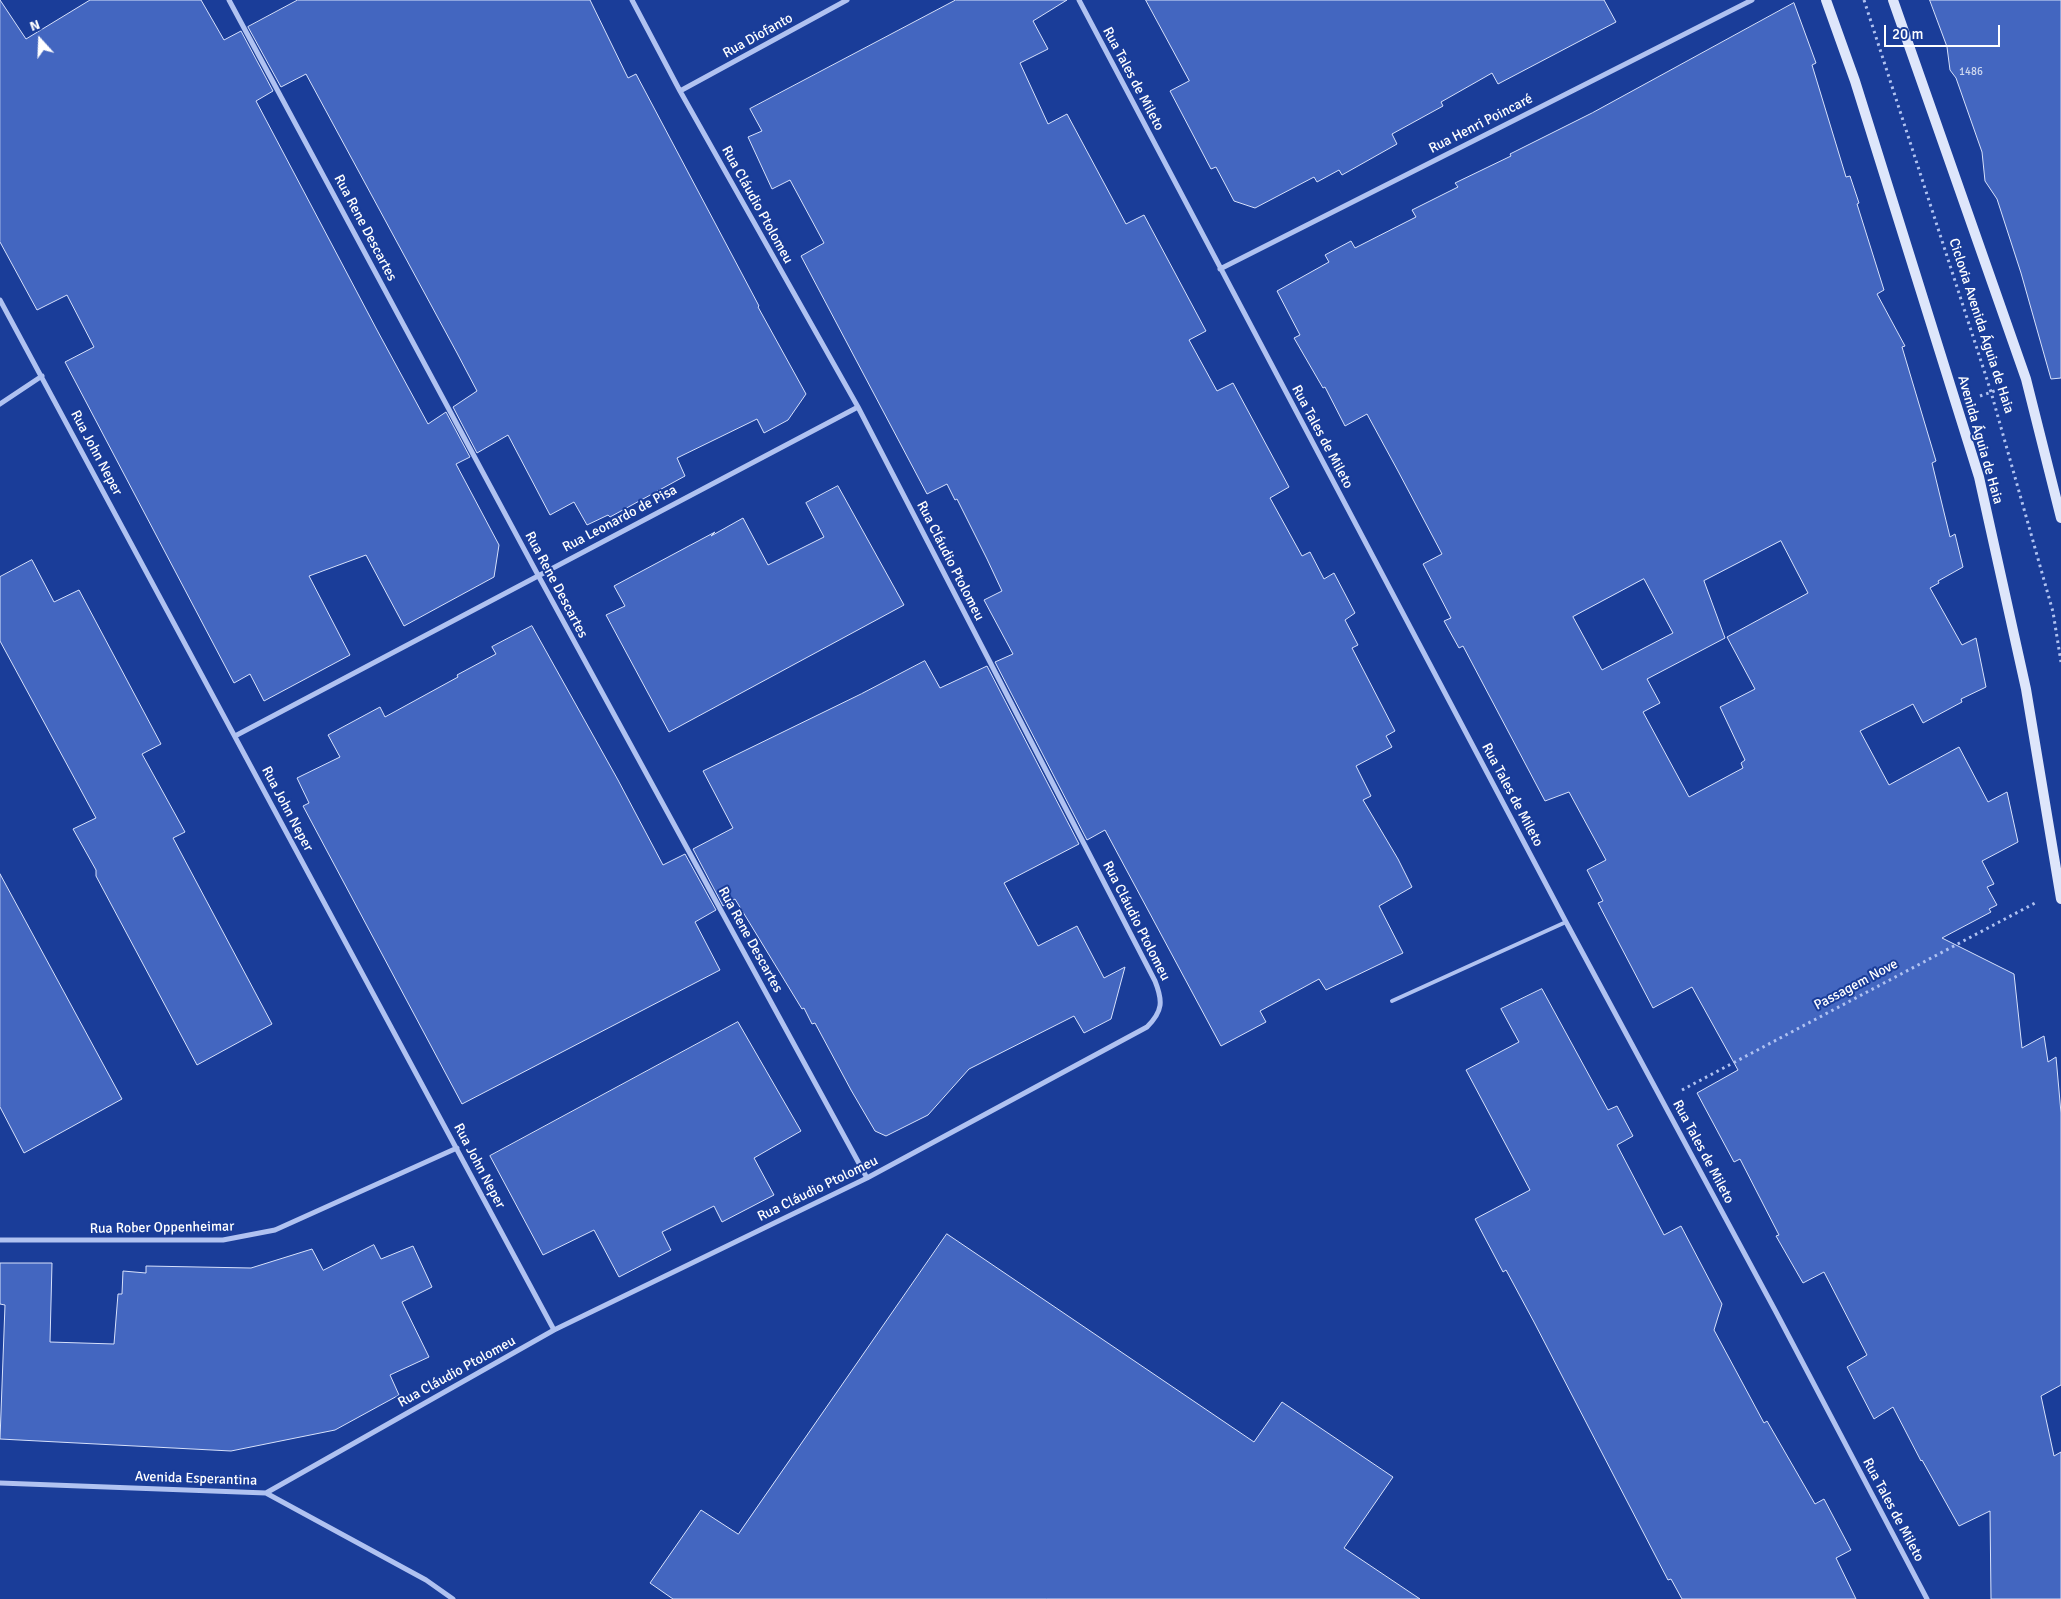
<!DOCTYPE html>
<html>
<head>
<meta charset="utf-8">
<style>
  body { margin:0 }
  #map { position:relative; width:2061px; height:1599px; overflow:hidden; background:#1a3d99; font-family:Signika,sans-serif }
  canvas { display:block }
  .north { position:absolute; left:15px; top:15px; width:50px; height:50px; -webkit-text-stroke:4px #1a3d99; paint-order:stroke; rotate:340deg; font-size:14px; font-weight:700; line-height:20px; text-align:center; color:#fff }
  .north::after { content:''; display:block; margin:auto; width:18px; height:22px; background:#fff; clip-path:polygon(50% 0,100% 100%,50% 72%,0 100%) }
  .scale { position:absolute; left:1884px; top:25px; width:116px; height:22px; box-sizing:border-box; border:2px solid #fff; border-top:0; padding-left:6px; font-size:15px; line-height:18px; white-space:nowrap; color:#fff; -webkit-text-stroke:4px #1a3d99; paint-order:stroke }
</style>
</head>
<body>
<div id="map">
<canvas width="2061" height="1599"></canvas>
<div class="north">N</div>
<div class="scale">20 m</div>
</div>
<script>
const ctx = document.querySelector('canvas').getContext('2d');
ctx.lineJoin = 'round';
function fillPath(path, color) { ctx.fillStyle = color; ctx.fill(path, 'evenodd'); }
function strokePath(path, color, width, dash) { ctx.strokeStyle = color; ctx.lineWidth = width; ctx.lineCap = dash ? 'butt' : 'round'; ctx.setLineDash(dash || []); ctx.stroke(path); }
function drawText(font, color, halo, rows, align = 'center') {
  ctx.font = font + ' Signika,sans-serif'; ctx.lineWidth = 4; ctx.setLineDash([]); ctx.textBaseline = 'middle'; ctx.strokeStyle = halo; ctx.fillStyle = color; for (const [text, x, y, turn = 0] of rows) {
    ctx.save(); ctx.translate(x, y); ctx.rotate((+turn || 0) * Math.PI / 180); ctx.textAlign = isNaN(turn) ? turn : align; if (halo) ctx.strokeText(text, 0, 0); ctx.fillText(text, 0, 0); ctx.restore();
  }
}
const building = new Path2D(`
  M0 0 26 39 90 0H201L224 40 241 31 273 91 256 101 377 330 428 424 446 412 470 457 456 464 499 545 494 577 404 626 366 555 309 576 350 655 264 701 250 674 234 683 65 362 94 347 67 295 37 310 0 242Z
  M298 0H590L628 78 636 74 759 306 758 307 806 394 788 420 764 433 757 419 677 458 685 476 610 517 608 515 587 525 574 502 550 515 508 435 477 453 453 407 477 391 457 353 306 74 281 87 248 27Z
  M956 0H1067L1033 21 1048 49 1020 63 1048 124 1067 114 1126 224 1144 215 1206 331 1189 340 1217 391 1233 383 1289 487 1270 498 1302 556 1310 552 1324 579 1334 573 1355 613 1345 620 1358 645 1352 648 1395 731 1386 736 1392 747 1356 766 1371 796 1363 800 1398 859 1412 887 1379 906 1403 953 1326 990 1319 979 1260 1011 1266 1022 1221 1046 1105 830 1087 840 995 662 1013 654 984 600 1002 591 987 559 957 499 955 500 947 484 927 494 801 256 824 243 790 180 772 189 748 137 762 131 750 109Z
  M1146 0H1604L1616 22 1498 84 1492 73 1441 102 1443 106 1392 134 1397 144 1342 175 1339 170 1317 182 1314 177 1255 208 1234 201 1216 167 1211 169 1170 91 1189 81Z
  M1930 0H2061V378L2051 379 2021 273 1997 199 1985 181 1982 152 1956 78 1950 70 1947 47Z
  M1794 3 1816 63 1812 65 1846 177 1850 176 1859 203 1857 204 1884 290 1877 294 1905 346 1902 347 1936 461 1932 463 1950 537 1955 534 1963 567 1938 581 1939 583 1930 588 1962 645 1976 638 1986 687 1961 699 1962 702 1923 723 1913 704 1860 731 1889 785 1959 747 1988 802 2007 792 2018 842 1982 861 1994 884 1987 887 1997 905 1989 909 1991 912 1942 938 2014 974 2022 1048 2044 1036 2048 1062 2056 1057 2061 1113V1385L2041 1396 2054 1456 2061 1452V1599H1991L1990 1511 1959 1526 1922 1460 1921 1461 1893 1407 1874 1419 1847 1367 1867 1355 1824 1272 1803 1283 1776 1236 1779 1235 1740 1159 1734 1162 1697 1093 1738 1070 1692 987 1653 1008 1598 903 1603 901 1587 870 1606 860 1569 792 1545 801 1463 646 1459 648 1444 621 1451 618 1423 564 1442 554 1398 471 1367 414 1345 426 1325 387 1323 388 1294 338 1300 335 1277 291 1329 262 1325 255 1351 241 1355 248 1416 217 1412 210 1458 187 1455 183 1511 156 1510 154 1592 113ZM1781 541 1808 593 1727 637 1755 689 1720 707 1745 760 1741 763 1743 768 1689 797 1643 712 1660 703 1647 679 1725 638 1704 581ZM1644 579 1673 633 1602 670 1573 617Z
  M838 486 904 605 669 732 606 615 625 606 614 586 715 532 711 536 743 518 768 565 824 537 806 503Z
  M32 560 54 602 79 590 161 744 142 754 185 832 173 838 272 1024 197 1065 96 876V870L73 829 96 818 0 641V577Z
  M532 626 618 780 663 865 685 854 716 910 695 922 720 970 462 1104 303 806 309 803 297 778 340 757 328 735 380 707 385 717 458 677 457 675 496 654 492 647Z
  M925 661 940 688 987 666 1079 844 1004 883 1038 946 1077 926 1104 978 1125 967 1111 1019 1084 1033 1074 1016 969 1069 928 1115 886 1136 875 1131 851 1090 815 1023 812 1024 804 1008 802 1009 735 899 723 906 693 849 733 828 703 771 861 694Z
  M0 874 122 1099 24 1153 0 1107Z
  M1542 989 1608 1110 1617 1106 1633 1136 1617 1145 1664 1235 1681 1226 1722 1304 1714 1330 1764 1423 1767 1421 1815 1504 1824 1499 1851 1550 1836 1558 1856 1599H1682L1671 1579 1668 1580 1534 1322 1506 1270 1503 1272 1475 1219 1530 1190 1466 1070 1519 1042 1501 1009Z
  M738 1022 801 1131 754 1158 774 1195 722 1222 714 1206 662 1232 671 1250 619 1277 594 1230 543 1255 490 1156Z
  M947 1234 1254 1442 1282 1402 1393 1477 1344 1548 1420 1599H673L650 1583 701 1510 738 1534Z
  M374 1245 381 1259 413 1246 432 1287 402 1302 429 1357 390 1375 399 1395 335 1430 231 1451 0 1439 5 1305 0 1304V1263H52L50 1342 114 1344 118 1294H122L123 1271 146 1273V1266L251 1268 312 1249 323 1270Z`);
fillPath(building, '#4366c0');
strokePath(building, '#d7e1fb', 1);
strokePath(new Path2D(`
  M1864 0 1991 392 2053 612 2061 662
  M1980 396 2003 388
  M1682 1090 2037 902`), '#b0c2f1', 3, [2.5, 4]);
strokePath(new Path2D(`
  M1392 1001 1566 922`), '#b0c2f1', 4);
strokePath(new Path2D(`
  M229 0 538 575 867 1178
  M1079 0 1566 922 1776 1312 1927 1599
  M680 91 847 0
  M1220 269 1752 0
  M0 300 554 1330
  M0 404 42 376
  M235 736 858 407
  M0 1240H223L275 1230 457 1148
  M0 1483 266 1493 426 1580 453 1599
  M266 1493 554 1330 867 1178 1147 1027C1163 1011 1163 1001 1155 981L858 407 680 91 632 0`), '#b0c2f1', 5);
strokePath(new Path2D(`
  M1826 0 1855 81 1979 477 2026 689 2061 899
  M1893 0 2026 379 2061 518`), '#dee6fb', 10);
drawText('11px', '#d0d9ef', null, [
  ["1486",1971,72]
]);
drawText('14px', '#fff', '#1a3d99', [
  ["Rua Diofanto",758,36,-29],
  ["Rua Tales de Mileto",1133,79,62],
  ["Rua Henri Poincaré",1481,124,-27],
  ["Rua Cláudio Ptolomeu",757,205,61],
  ["Rua Rene Descartes",365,228,62],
  ["Ciclovia Avenida Águia de Haia",1981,326,72],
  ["Rua Tales de Mileto",1322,437,62],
  ["Avenida Águia de Haia",1980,440,74],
  ["Rua John Neper",96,453,62],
  ["Rua Leonardo de Pisa",620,519,-28],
  ["Rua Cláudio Ptolomeu",950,561,63],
  ["Rua Rene Descartes",556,585,62],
  ["Rua Tales de Mileto",1512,795,62],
  ["Rua John Neper",287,809,62],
  ["Rua Cláudio Ptolomeu",1136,921,63],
  ["Rua Rene Descartes",750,940,61],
  ["Passagem Nove",1856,985,-28],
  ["Rua Tales de Mileto",1703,1152,62],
  ["Rua John Neper",479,1166,62],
  ["Rua Cláudio Ptolomeu",818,1189,-26],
  ["Rua Rober Oppenheimar",162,1228,-1],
  ["Rua Cláudio Ptolomeu",457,1372,-29],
  ["Avenida Esperantina",196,1479,2],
  ["Rua Tales de Mileto",1893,1510,62]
]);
</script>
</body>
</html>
